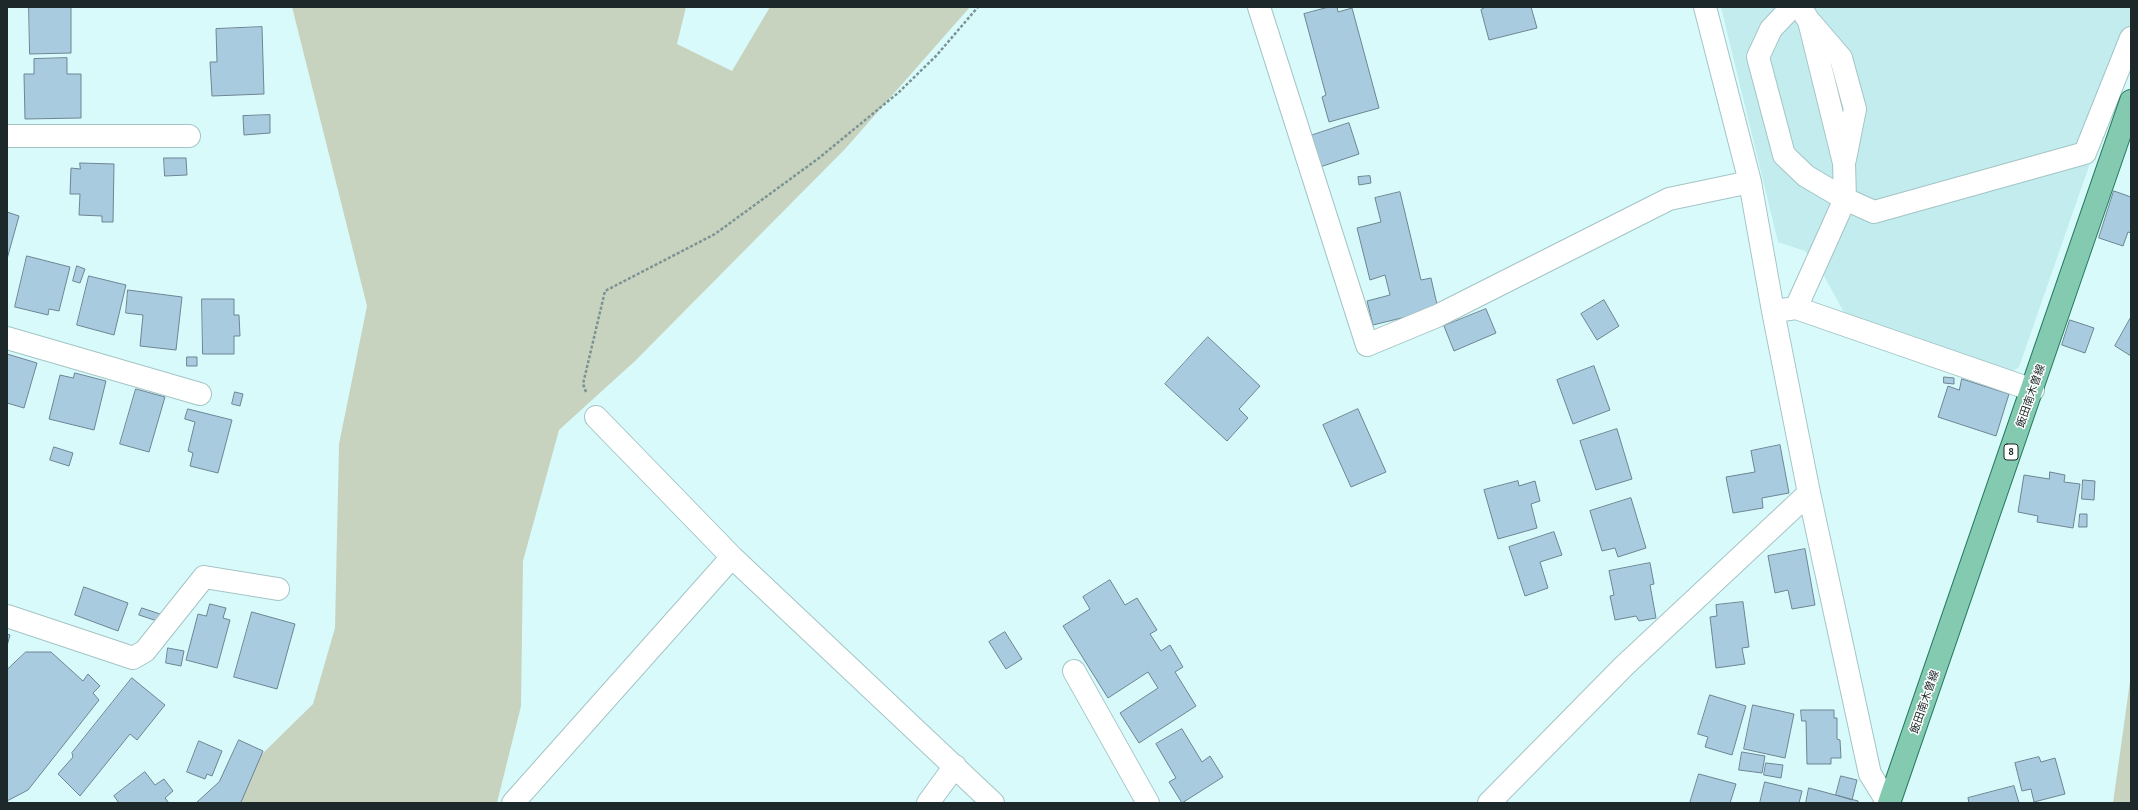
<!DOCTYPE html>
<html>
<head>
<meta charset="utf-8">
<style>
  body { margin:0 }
  #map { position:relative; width:2138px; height:810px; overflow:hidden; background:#d9fafb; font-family:"PT Sans",sans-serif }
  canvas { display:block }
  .frame { position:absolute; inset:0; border:8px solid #1c2829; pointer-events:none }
</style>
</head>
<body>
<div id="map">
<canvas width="2138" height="810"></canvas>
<div class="frame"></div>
</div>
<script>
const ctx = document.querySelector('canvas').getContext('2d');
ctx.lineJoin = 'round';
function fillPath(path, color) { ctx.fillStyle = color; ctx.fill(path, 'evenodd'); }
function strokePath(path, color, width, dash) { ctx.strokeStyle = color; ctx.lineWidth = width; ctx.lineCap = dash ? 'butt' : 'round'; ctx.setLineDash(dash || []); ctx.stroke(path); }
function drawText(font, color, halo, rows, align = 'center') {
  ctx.font = font + ' "PT Sans","Noto Sans JP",sans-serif'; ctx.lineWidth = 3; ctx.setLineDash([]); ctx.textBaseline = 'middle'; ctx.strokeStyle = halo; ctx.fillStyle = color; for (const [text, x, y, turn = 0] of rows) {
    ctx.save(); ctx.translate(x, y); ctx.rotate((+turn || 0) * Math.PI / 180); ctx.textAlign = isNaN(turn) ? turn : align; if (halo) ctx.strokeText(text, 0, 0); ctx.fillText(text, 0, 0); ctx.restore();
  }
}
fillPath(new Path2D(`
  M1721 7H2131V54L2119 80 2019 367 2012 372 1847 318 1823 274 1805 251 1778 242Z`), '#c2ecee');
fillPath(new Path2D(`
  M292 7H686L677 44 732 71 770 7H970L845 149 635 361 559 430 523 561 521 706 497 803H219L257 759 313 704 335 628 339 444 367 306Z
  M2131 674V803H2113Z`), '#c7d3bf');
const building = new Path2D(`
  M29 7H71V53L30 54Z
  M1329 7H1337L1338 12 1352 8 1379 108 1329 122 1322 97 1326 95 1304 14Z
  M1486 7H1531L1537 28 1489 40 1481 10Z
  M262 27 264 94 212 96 210 62H217L216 29Z
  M67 58V74H81V118L25 119 24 74H34V59Z
  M270 115V133L244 135 243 116Z
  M1349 123 1359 154 1317 168 1307 137Z
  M164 158H186L187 175 165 176Z
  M80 163 114 164 113 222H102V216L79 215 80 194H70L71 168 80 169Z
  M1370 176 1371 183 1359 185 1358 177Z
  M2114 191 2131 197V233L2128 232 2123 246 2099 238Z
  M1400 192 1421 280 1431 278 1438 309 1373 325 1367 301 1390 295 1385 275 1370 280 1357 228 1381 222 1375 198Z
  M7 212 19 216 7 259Z
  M27 256 70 267 59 311 49 309 48 315 15 307Z
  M77 266 85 269 80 283 73 281Z
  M89 276 126 285 114 335 77 325Z
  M128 290 182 297 176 350 140 346 143 315 126 313Z
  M202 299H234V315H239L240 336H234V354H203Z
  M1604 300 1619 326 1597 340 1581 314Z
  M1486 309 1496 333 1454 351 1444 326Z
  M2131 317V356L2115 346Z
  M2070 320 2094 328 2085 353 2062 345Z
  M1208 337 1260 386 1239 409 1248 418 1227 441 1165 384Z
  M7 354 37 363 24 408 7 403Z
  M187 357H197V366H187Z
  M1594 366 1610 410 1573 424 1557 380Z
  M75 373 106 381 94 430 49 419 60 375 73 378Z
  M1944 377 1954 378V384L1944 383Z
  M1962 379 2009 394 1996 436 1938 417 1948 386 1959 390Z
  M136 389 165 397 149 452 120 444Z
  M235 392 243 394 240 406 232 404Z
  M188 409 232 420 218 473 190 466 193 453 188 451 195 422 185 419Z
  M1358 409 1386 472 1351 487 1323 425Z
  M1617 429 1632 479 1596 490 1580 441Z
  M1780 445 1789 493 1762 498 1763 508 1733 513 1726 477 1755 472 1751 451Z
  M54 447 73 453 69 466 50 460Z
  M2050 472 2065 475 2064 482 2080 484 2073 528 2037 522 2038 516 2018 512 2024 475 2049 479Z
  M2083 480 2095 481 2094 500 2082 499Z
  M1518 481 1519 486 1535 481 1540 501 1531 504 1537 528 1498 539 1484 490Z
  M1631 498 1646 548 1618 557 1615 548 1602 551 1590 511Z
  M2080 514H2087V527H2079Z
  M1554 532 1562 555 1540 562 1548 588 1525 596 1509 547Z
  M1805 549 1815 605 1792 609 1788 590 1775 593 1768 556Z
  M1650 563 1654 584 1650 585 1656 618 1639 621 1636 616 1615 620 1610 596 1614 595 1609 571Z
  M1110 580 1125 605 1137 598 1157 630 1150 634 1161 651 1170 645 1183 667 1175 672 1196 706 1139 743 1120 713 1158 688 1148 672 1108 698 1063 626 1090 609 1083 597Z
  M84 587 128 603 118 631 75 615Z
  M1743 602 1749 647 1742 648 1745 664 1716 668 1710 617 1717 616 1716 605Z
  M210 604 226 608 223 618 230 620 217 668 186 660 198 614 206 616Z
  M142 608 160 614 157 621 139 615Z
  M252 612 295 624 277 689 234 677Z
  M1005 632 1022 659 1006 669 989 642Z
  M7 634 10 635 7 646Z
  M168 648 184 651 181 666 166 663Z
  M26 652H51L83 681 88 674 100 686 93 693 99 700 28 790 7 801V670Z
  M132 678 165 705 137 740 130 734 80 796 58 774 73 757 72 753Z
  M1710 695 1746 706 1732 755 1705 747 1708 737 1698 734Z
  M1753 705 1794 714 1785 758 1744 749Z
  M1801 710H1834V718H1837V739L1840 740 1841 758H1831V764H1807L1806 721H1802Z
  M1182 729 1202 762 1210 756 1223 777 1182 803 1169 782 1176 778 1156 744Z
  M239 740 263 751 242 800 240 803H196L219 782Z
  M199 741 222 751 212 776 207 774 205 779 187 772Z
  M1742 752 1765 756 1762 773 1739 770Z
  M2039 757 2041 762 2055 758 2065 794 2034 802 2031 789 2022 791 2015 763Z
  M1766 763 1783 765 1781 778 1764 775Z
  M145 772 155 785 164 779 173 791 165 798 169 803H119L114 796Z
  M1699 774 1736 784 1730 803H1690Z
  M1841 776 1857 780 1852 800 1836 795Z
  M1765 782 1802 791 1799 803H1760Z
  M2014 786 2019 803H1969L1968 798Z
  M1809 788 1858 801V803H1806Z`);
fillPath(building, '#a9cbdf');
strokePath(building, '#6d8593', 1);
const minor = new Path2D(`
  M1259 7 1367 345 1437 316 1669 199 1750 182
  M1705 7 1750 182 1773 311 1809 493 1870 774 1888 803
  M1792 7 1771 29 1758 57 1784 155 1806 176 1845 199 1874 212 2085 153 2131 38
  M1811 23 1841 58 1855 109 1845 159
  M7 136H189
  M1796 308 1845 199 1844 163 1809 21 1800 7
  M1782 310 1796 308 2033 390
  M7 338 200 394
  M596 417 732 557
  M7 616 133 658 145 651 204 577 278 589
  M1074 671 1148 803
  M513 803 732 557 993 803
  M928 803 955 766
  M1489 803 1624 666 1809 493`);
const major = new Path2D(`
  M1889 803 2131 101`);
strokePath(minor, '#a4c4c5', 24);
strokePath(major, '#297a60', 24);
strokePath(new Path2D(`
  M586 392 583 384 605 291 715 234 819 158 898 93 936 56 978 7`), '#7c9394', 2.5, [3, 2]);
strokePath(minor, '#fff', 22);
strokePath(major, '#83cab1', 22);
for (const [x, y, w] of [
  [2011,452,14]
]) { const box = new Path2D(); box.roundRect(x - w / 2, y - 8, w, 16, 3); ctx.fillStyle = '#fff'; ctx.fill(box); strokePath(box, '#1c2829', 1); }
drawText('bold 10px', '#1c2829', null, [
  ["8",2011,452]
]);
drawText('11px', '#1c2829', '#fff', [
  ["飯田南木曽線",2031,396,-71],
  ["飯田南木曽線",1925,702,-71]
]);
</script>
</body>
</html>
